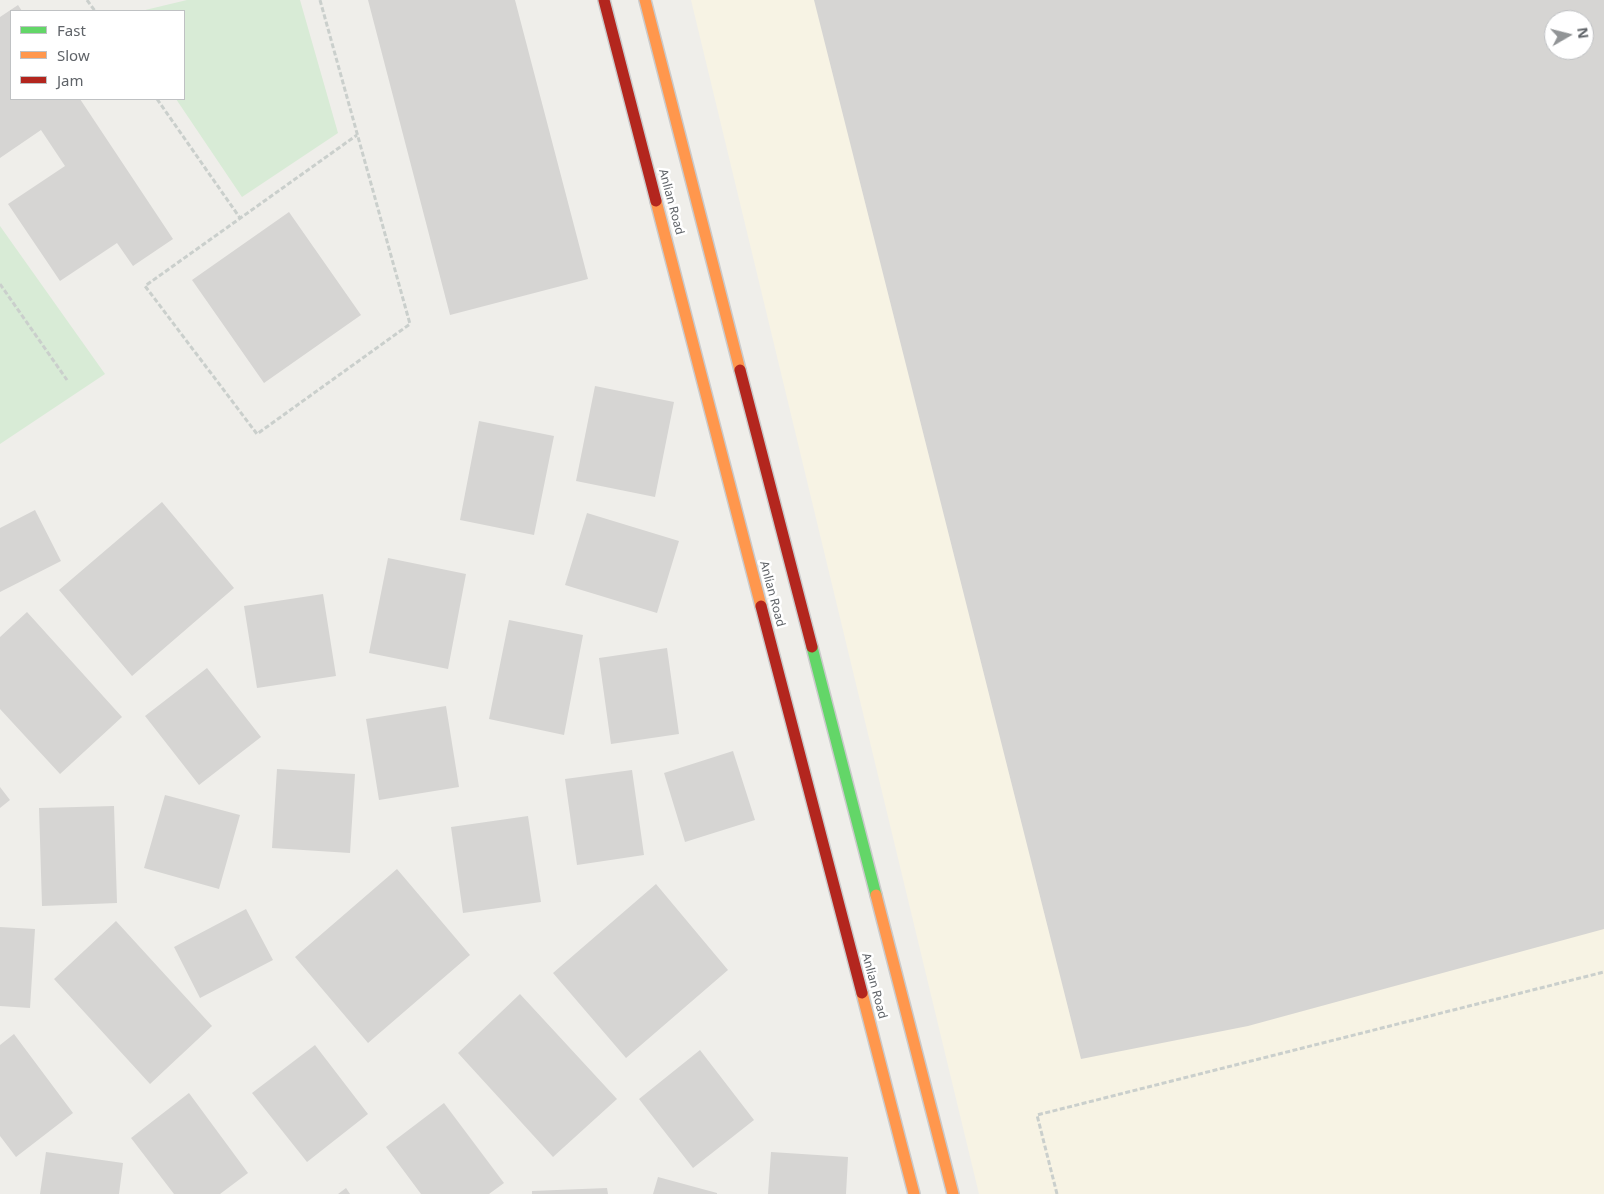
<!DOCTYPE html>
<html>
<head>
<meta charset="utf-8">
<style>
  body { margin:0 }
  #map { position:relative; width:1604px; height:1194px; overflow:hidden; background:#efeeea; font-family:"Noto Sans",sans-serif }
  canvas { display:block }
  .legend { position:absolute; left:10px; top:10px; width:175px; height:90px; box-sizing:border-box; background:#fff; border:1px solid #bfc1c3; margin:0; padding:6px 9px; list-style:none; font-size:15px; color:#5f6368 }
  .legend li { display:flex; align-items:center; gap:10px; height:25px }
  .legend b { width:25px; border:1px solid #bfc1c3 }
  .north { position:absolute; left:1544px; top:10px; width:50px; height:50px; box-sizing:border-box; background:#fff; border:1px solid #bfc1c3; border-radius:50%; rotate:82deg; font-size:14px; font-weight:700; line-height:20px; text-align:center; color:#5f6368 }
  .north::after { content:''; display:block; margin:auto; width:18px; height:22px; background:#919496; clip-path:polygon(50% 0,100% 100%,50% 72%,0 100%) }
</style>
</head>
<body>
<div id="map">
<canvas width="1604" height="1194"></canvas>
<ul class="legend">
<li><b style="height:6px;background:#63d668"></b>Fast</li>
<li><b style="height:6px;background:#ff974d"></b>Slow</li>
<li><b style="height:6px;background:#b3261e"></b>Jam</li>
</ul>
<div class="north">N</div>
</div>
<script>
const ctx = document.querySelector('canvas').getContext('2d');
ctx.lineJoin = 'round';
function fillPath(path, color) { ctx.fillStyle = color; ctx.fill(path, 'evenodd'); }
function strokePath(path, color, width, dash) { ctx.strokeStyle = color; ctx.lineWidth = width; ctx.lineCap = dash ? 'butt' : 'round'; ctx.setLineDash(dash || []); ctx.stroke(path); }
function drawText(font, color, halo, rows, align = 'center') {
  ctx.font = font + ' "Noto Sans",sans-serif'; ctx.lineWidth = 5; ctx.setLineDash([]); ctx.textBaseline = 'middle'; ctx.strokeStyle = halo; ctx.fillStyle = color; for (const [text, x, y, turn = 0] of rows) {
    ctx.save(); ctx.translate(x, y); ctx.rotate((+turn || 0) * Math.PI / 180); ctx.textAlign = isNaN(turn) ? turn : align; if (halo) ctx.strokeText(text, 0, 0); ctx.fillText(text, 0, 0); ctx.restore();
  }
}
fillPath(new Path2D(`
  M691 0H1604V1194H979ZM1554 20H1584V50H1554Z`), '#f7f3e4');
fillPath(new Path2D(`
  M187 0H300L338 133 242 197 176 99H184V11H141Z
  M0 226 105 374 0 444Z`), '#d8ebd6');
fillPath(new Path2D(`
  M368 0H515L588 279 450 315Z
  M814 0H1604V929L1248 1026 1081 1059ZM1554 20H1584V50H1554Z
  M18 5 22 11H11V99H80L173 239 133 266 117 243 60 281 8 204 65 166 41 130 0 158V17Z
  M289 212 361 315 264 383 192 280Z
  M595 386 674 402 655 497 576 481Z
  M479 421 554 436 534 535 460 520Z
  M162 502 234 588 132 676 59 590Z
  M35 510 61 561 0 592V528Z
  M587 513 679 541 657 613 565 585Z
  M388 558 466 574 448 669 369 653Z
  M323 594 336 676 257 688 244 606Z
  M27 612 122 717 60 774 0 709V637Z
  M509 620 583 635 564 735 489 719Z
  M667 648 679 734 611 744 599 658Z
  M207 668 261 737 199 785 145 716Z
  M446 706 459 787 379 800 366 719Z
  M733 751 755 820 685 842 664 773Z
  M277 769 355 774 350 853 272 848Z
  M632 770 644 855 577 865 565 779Z
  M0 787 10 800 0 808Z
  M165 795 240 815 219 889 144 868Z
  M114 806 117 903 42 906 39 808Z
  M528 816 541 902 463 913 451 827Z
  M397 869 470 955 368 1043 295 957Z
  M656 884 728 970 626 1058 553 973Z
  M246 909 273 960 200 998 174 947Z
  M116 921 212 1026 150 1084 54 979Z
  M0 927 35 929 30 1008 0 1006Z
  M520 994 617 1099 553 1157 458 1053Z
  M14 1034 73 1113 16 1157 0 1136V1045Z
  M315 1045 368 1114 307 1162 252 1093Z
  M700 1050 754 1120 693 1168 639 1099Z
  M189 1093 248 1173 220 1194H174L131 1138Z
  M444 1103 504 1183 489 1194H421L386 1147Z
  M46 1152 123 1163 119 1194H40Z
  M771 1152 848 1157 846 1194H768Z
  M658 1177 717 1193V1194H653Z
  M346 1188 350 1194H338Z
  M607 1188 608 1194H532V1191Z`), '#d6d5d3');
const fast = new Path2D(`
  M812 647 876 895`);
const slow = new Path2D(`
  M645 0 740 370
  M656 201 761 606
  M876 895 953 1194
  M862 993 914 1194`);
const jam = new Path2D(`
  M604 0 656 201
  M740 370 812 647
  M761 606 862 993`);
strokePath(fast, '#cacacb', 14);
strokePath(slow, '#cacacb', 14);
strokePath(jam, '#cacacb', 14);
strokePath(new Path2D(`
  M87 0 95 11
  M320 0 410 324 257 434 145 286 357 135
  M157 99 240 218
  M0 284 67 380
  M1057 1194 1037 1115 1604 972`), '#cacfcc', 3, [5, 2.5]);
strokePath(fast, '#63d668', 11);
strokePath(slow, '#ff974d', 11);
strokePath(jam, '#b3261e', 11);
drawText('12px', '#5f6368', '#fff', [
  ["Anlian Road",671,202,75],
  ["Anlian Road",772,594,75],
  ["Anlian Road",874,986,75]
]);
</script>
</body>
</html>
